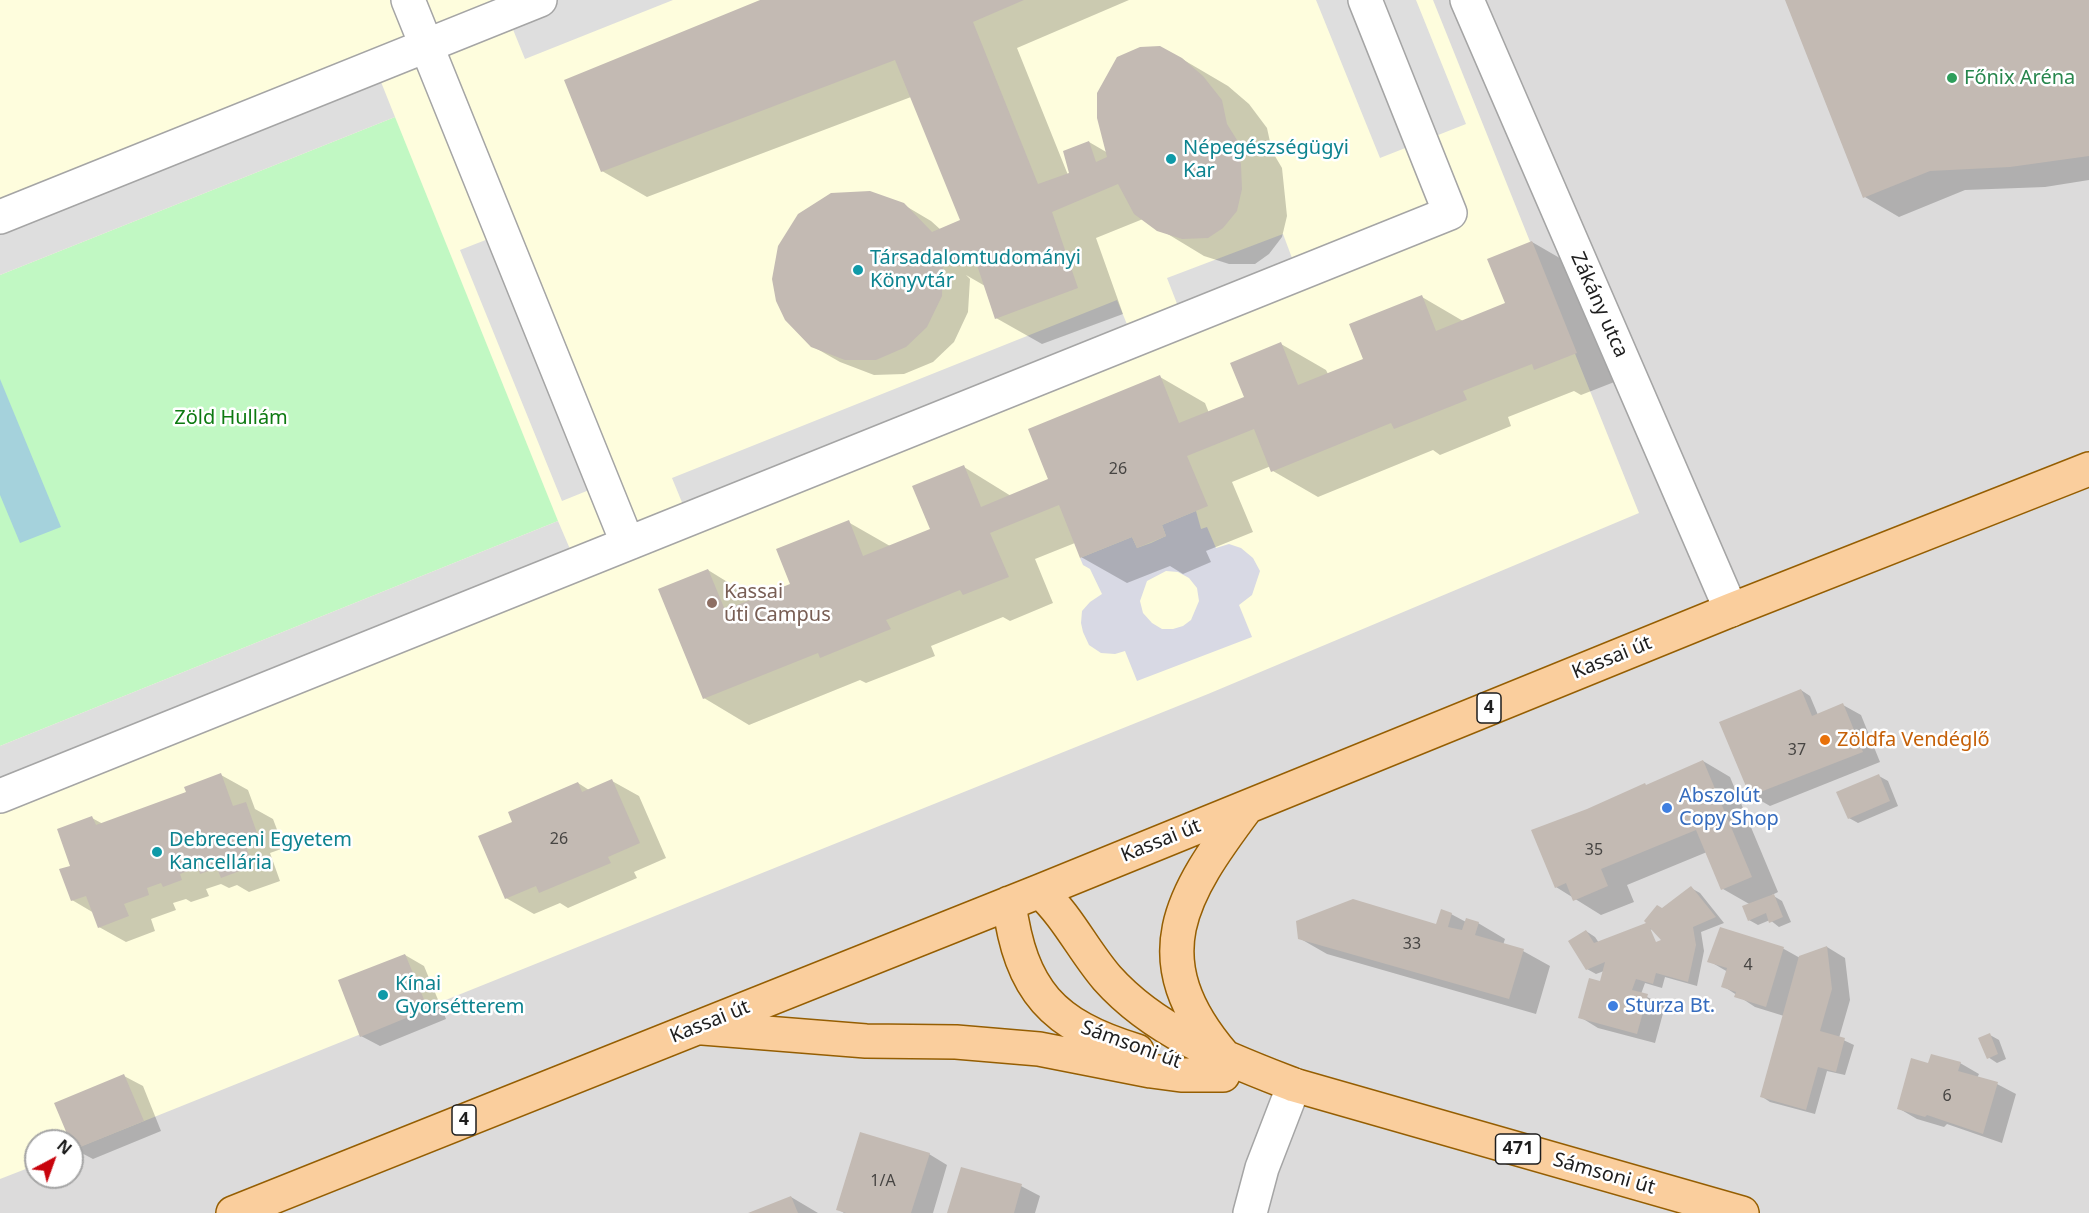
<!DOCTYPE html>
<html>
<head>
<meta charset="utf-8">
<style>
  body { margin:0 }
  #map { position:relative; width:2089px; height:1213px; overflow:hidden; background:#efeae4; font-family:"Noto Sans",sans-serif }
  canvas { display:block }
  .north { position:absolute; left:24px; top:1129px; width:60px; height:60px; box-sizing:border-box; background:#fff; border:2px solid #a5a5a5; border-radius:50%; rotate:41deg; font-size:16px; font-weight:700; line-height:24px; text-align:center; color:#1e1e1e }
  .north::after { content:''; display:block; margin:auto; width:21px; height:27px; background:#c8030c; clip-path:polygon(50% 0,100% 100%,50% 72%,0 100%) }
</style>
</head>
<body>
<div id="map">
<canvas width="2089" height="1213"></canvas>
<div class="north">N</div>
</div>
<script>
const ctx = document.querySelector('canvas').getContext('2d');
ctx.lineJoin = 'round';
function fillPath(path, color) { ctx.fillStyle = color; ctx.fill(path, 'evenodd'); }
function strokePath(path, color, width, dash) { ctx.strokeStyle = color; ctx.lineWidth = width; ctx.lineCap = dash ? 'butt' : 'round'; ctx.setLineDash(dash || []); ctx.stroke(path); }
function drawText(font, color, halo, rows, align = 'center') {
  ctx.font = font + ' "Noto Sans",sans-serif'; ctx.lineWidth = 5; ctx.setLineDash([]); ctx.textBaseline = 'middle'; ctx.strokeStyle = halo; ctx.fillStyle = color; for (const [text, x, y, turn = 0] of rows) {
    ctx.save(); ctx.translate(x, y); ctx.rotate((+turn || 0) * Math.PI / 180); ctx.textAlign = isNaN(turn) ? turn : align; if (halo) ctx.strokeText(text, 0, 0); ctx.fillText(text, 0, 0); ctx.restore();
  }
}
fillPath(new Path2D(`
  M0 0H2089V1213H0ZM36 1141H72V1177H36Z`), '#dcdbdb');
fillPath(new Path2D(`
  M0 0H1433L1639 513 1208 694 72 1150V1141H36V1165L0 1179Z`), '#fefddd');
fillPath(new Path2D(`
  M395 117 558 521 0 746V275Z`), '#c1f8c3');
fillPath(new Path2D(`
  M501 0H673L525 59Z
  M1316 0H1416L1466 124 1380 158Z
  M375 67 395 117 0 275V217Z
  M501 234 604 484 562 501 460 250Z
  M1283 234 1298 274 1183 319 1167 278Z
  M1117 300 1133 339 688 517 672 478Z
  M558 521 576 563 0 796V746Z`), '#dedede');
fillPath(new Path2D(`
  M1196 511 1201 529 1207 527 1216 548 1229 544 1241 548 1253 558 1260 571 1252 595 1239 605 1252 637 1137 681 1125 651 1115 654 1101 653 1089 645 1083 632 1081 623 1082 611 1090 602 1102 594 1090 569 1083 565 1080 558 1132 537 1137 548 1151 543 1166 536 1162 525ZM1166 571 1178 572 1189 578 1197 588 1199 601 1191 620 1183 626 1173 629H1162L1152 623 1143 613 1140 601 1147 581Z`), '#d8d9e4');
fillPath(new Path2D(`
  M0 379 61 527 20 543 0 495Z`), '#a5d2dc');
fillPath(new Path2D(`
  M764 0H1129L1017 48 1068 175 1089 142 1108 153 1182 59 1228 86 1249 104 1267 128 1272 151 1282 168 1287 216 1282 237 1269 254 1255 264H1229L1204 256 1143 219 1096 238 1123 314 1042 344 996 318 985 286 966 275 970 279 968 312 954 342 933 362 904 374 874 375 840 362 812 346 904 205 931 221 941 230 962 221 911 97 647 197 602 171Z
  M1786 0H2089V180L2045 187 1965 190 1899 217 1865 197Z
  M1532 242 1577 268 1622 379 1581 395 1574 391 1508 417 1511 426 1440 455 1433 450 1318 497 1273 471 1271 466 1232 482 1253 532 1206 551 1211 562 1183 574 1170 566 1127 583 1081 557 1075 543 1035 559 1053 603 1010 621 1003 617 931 646 935 656 866 683 860 680 749 725 704 698 708 570 755 599 792 584 848 522 890 546 932 530 964 467 1011 496 1050 480 1160 377 1205 403 1209 413 1246 398 1281 344 1326 370 1328 374 1365 359 1422 297 1463 321 1507 304Z
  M1801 690 1810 696 1818 715 1843 705 1861 715 1880 762 1770 806 1751 795Z
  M1703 761 1730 777 1778 892 1772 895 1782 901 1791 922 1779 927 1770 920 1758 925 1749 920 1751 905 1723 889 1707 852 1627 885 1634 902 1601 915 1556 887 1648 786Z
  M221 775 248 790 255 809 273 819 284 848 270 853 280 881 249 892 237 885 229 888 221 884 206 889 209 896 191 902 186 899 173 903 176 910 151 919 155 931 126 942 99 927 94 913 72 900V867L92 818 103 824 188 793Z
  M1879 776 1888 781 1898 806 1858 823 1849 818Z
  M612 781 639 796 666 858 634 872 637 878 568 908 560 903 534 914 506 898 514 823 578 783 589 790Z
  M1691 888 1700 893 1724 923 1701 932 1704 951 1697 986 1665 977 1662 988 1645 983 1641 994 1665 1006 1655 1043 1598 1028 1580 1017 1607 985 1604 971 1596 974 1587 969 1586 931 1595 937 1599 943 1648 924ZM1653 929 1664 941 1655 944 1649 930Z
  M1451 914 1466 922 1478 923 1505 939 1503 945 1523 951 1550 966 1536 1014 1327 954 1299 938 1437 926Z
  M1721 929 1784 949 1800 958 1827 947 1845 958 1850 1000 1839 1038 1854 1045 1845 1075 1827 1071 1815 1114 1770 1102 1761 1096 1784 1016 1755 1007 1723 986 1728 972 1709 961Z
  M405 955 424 966 446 1019 380 1046 361 1036Z
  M1990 1035 1999 1040 2006 1059 1997 1063 1988 1057Z
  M1960 1063 1979 1074 1977 1078 1997 1084 2016 1094 2002 1143 1947 1124 1944 1127 1917 1119 1898 1108 1929 1065Z
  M124 1076 143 1086 161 1131 93 1159 74 1149 71 1141Z
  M929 1154 947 1165 933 1213H844L838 1209Z
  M1021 1186 1040 1196 1035 1213H949Z
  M791 1197 818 1213H752Z`), '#0003');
fillPath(new Path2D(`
  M760 0H1024L973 22 1038 184 1069 173 1063 151 1089 141 1096 162 1107 157 1097 118V93L1117 57 1140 47 1160 46 1182 58 1203 76 1222 100 1227 124 1237 140 1241 165 1242 189 1237 211 1223 228 1208 238 1182 239 1157 231 1134 214 1118 184 1052 212 1078 288 995 319 973 253 943 263 942 296 927 327 906 347 876 360H845L811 347 785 320 776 301 772 279 778 246 798 214 831 193 870 191 904 203 932 232 960 220 895 60 601 172 564 80Z
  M1785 0H2089V156L2010 167 1930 171 1863 198Z
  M1532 241 1577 353 1534 370 1532 364 1463 391 1467 400 1394 429 1391 423 1271 472 1254 429 1187 456 1208 506 1162 525 1166 536 1137 548 1132 537 1080 558 1059 505 990 533 1009 577 963 595 960 590 886 620 891 629 820 658 818 653 703 699 658 589 708 569 725 610 790 584 776 549 849 520 863 556 930 529 912 486 964 465 981 507 1048 479 1028 429 1160 375 1179 423 1244 397 1230 363 1281 342 1298 385 1363 359 1349 324 1422 295 1436 331 1505 303 1487 259Z
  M1801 689 1812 716 1843 703 1863 752 1750 796 1719 722Z
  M1703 760 1752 877 1721 890 1696 830 1601 869 1608 886 1573 901 1566 883 1555 888 1531 830 1587 809 1645 783 1646 785Z
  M221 773 233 806 246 802 257 833 243 838 253 866 221 878 217 868 200 874 198 867 180 874 182 880 163 887 161 883 147 888 149 895 124 904 129 916 98 928 86 896 71 901 59 869 70 866 57 829 92 816 96 825 186 792 184 787Z
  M1879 774 1890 801 1848 819 1836 792Z
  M612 779 640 843 608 857 611 863 539 893 536 886 505 899 478 836 512 822 508 812 578 782 582 792Z
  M1691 886 1716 917 1693 927 1696 945 1688 982 1656 973 1653 984 1636 979 1632 990 1648 994 1637 1034 1578 1018 1589 978 1600 981 1605 962 1586 970 1568 941 1586 930 1594 943 1646 923 1644 921 1657 905 1662 908ZM1650 928 1661 940 1656 942Z
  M1774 894 1783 917 1769 923 1766 913 1748 921 1742 906Z
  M1353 899 1436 924 1441 909 1452 913 1448 927 1462 930 1466 918 1479 922 1475 935 1524 949 1509 999 1298 939 1296 921Z
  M1720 927 1784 947 1766 1007 1734 997 1736 992 1721 987 1727 968 1707 962Z
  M1827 946 1832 989 1820 1031 1845 1038 1836 1072 1818 1067 1806 1110 1760 1097 1799 956Z
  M405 954 428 1009 360 1037 338 980Z
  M1990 1033 1998 1054 1987 1059 1978 1038Z
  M1931 1054 1961 1062 1958 1071 1998 1082 1983 1134 1927 1115 1925 1117 1897 1109 1911 1058 1928 1063Z
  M124 1074 144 1121 73 1150 72 1141H70L54 1103Z
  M860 1132 930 1153 911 1213H846L836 1210Z
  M961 1167 1022 1184 1014 1213H947Z
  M791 1196 798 1213H748Z`), '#c3bab3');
const minor = new Path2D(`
  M408 0 627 542
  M1467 0 1731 610
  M0 217 540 0
  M0 796 1450 213 1365 0
  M1250 1213 1262 1168 1294 1085`);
const major = new Path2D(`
  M1040 891C1068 917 1083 950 1107 978 1156 1033 1227 1059 1294 1085L1742 1213
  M1009 903C1021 991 1052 1025 1137 1051
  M703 1028 866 1041 956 1042 1039 1049 1151 1071 1181 1075H1223
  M1224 1056C1140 958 1181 895 1247 807
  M233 1213 1040 891 1731 610 2089 469`);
strokePath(minor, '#a5a5a5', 36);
strokePath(major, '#955e02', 36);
strokePath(minor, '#fff', 33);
strokePath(major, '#face9d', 33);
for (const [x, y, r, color] of [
  [1952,78,6,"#2e9e5b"],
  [1171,159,6,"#0f9aa8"],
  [858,270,6,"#0f9aa8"],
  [712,603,6,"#8d6e63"],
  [1825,740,6,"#e8710a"],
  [1667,808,6,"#3f7fe0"],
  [157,852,6,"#0f9aa8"],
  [383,995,6,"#0f9aa8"],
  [1613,1006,6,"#3f7fe0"]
]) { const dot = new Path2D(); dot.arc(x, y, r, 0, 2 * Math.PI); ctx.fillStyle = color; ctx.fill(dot); strokePath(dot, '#fff', 2); }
drawText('16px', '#474543', null, [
  ["26",1118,469],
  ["37",1797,750],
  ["26",559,839],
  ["35",1594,850],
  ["33",1412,944],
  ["4",1748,965],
  ["6",1947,1096],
  ["1/A",883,1181]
]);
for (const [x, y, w] of [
  [1489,708,24],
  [464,1120,24],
  [1518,1149,45]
]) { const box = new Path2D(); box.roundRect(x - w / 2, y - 15, w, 30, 4.5); ctx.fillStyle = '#fff'; ctx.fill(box); strokePath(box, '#1e1e1e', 1.5); }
drawText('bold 18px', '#1e1e1e', null, [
  ["4",1489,708],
  ["4",464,1120],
  ["471",1518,1149]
]);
drawText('20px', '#27864d', '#fff', [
  ["Főnix Aréna",1964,78]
], 'left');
drawText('20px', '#0d838f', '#fff', [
  ["Népegészségügyi",1183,148],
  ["Kar",1183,171],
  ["Társadalomtudományi",870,258],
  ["Könyvtár",870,281],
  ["Debreceni Egyetem",169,840],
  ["Kancellária",169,863],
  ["Kínai",395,984],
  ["Gyorsétterem",395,1007]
], 'left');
drawText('20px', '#1e1e1e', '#fff', [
  ["Zákány utca",1599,305,66],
  ["Kassai út",1612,658,-22],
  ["Kassai út",1161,841,-22],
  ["Kassai út",710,1022,-22],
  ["Sámsoni út",1131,1045,20],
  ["Sámsoni út",1604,1174,16]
]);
drawText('20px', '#0d7a11', '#fff', [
  ["Zöld Hullám",231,418]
]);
drawText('20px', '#785e54', '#fff', [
  ["Kassai",724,592],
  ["úti Campus",724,615]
], 'left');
drawText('20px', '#c56008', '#fff', [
  ["Zöldfa Vendéglő",1837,740]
], 'left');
drawText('20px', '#366cbe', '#fff', [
  ["Abszolút",1679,796],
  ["Copy Shop",1679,819],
  ["Sturza Bt.",1625,1006]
], 'left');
</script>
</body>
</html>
